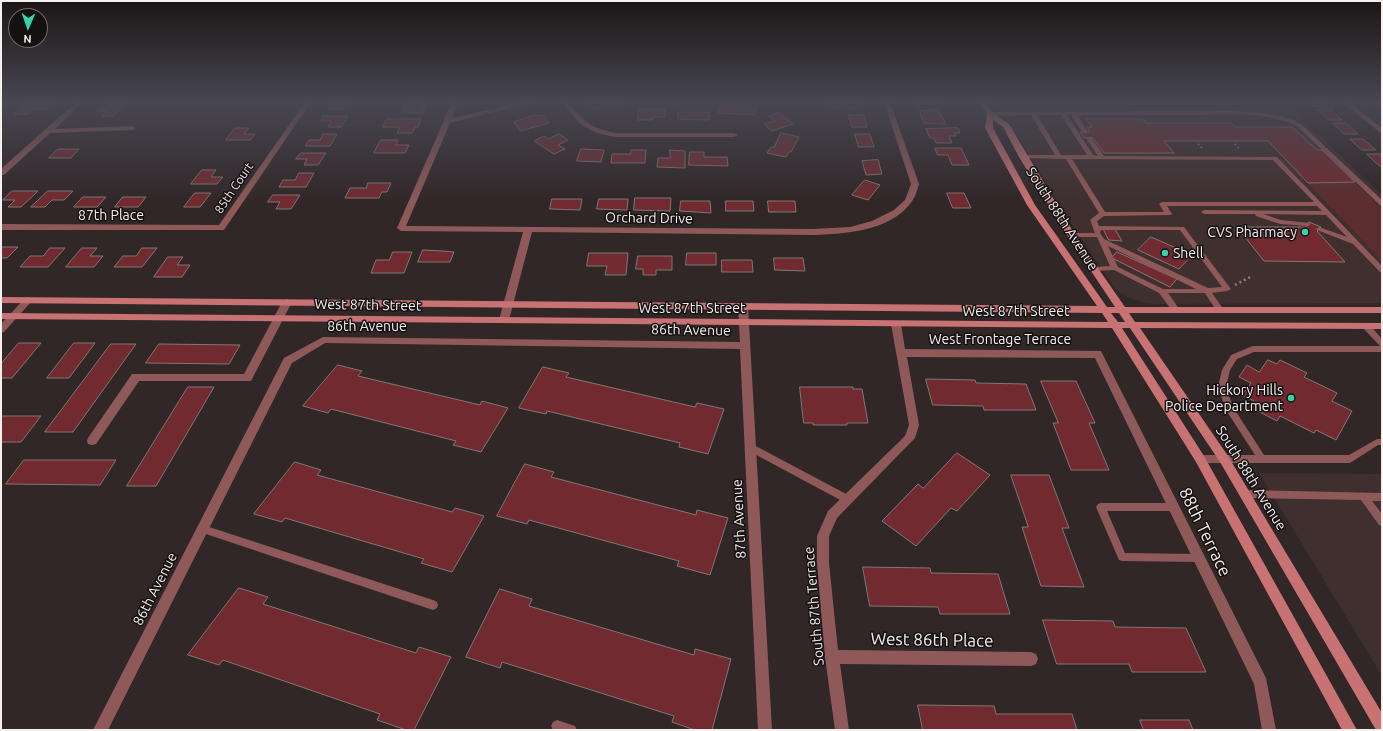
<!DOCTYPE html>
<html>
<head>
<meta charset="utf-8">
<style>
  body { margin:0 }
  #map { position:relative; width:1383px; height:731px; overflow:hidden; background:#312727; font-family:Ubuntu,sans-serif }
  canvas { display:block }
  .frame { position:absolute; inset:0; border:2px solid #f6efef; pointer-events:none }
  .north { position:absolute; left:8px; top:8px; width:40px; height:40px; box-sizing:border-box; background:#161111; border:1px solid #706a6a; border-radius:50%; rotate:182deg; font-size:11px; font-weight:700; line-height:16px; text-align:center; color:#f6efef }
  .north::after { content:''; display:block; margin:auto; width:14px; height:18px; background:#34d4a8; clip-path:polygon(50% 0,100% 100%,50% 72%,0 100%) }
</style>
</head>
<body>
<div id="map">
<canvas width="1383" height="731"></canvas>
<div class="frame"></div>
<div class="north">N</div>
</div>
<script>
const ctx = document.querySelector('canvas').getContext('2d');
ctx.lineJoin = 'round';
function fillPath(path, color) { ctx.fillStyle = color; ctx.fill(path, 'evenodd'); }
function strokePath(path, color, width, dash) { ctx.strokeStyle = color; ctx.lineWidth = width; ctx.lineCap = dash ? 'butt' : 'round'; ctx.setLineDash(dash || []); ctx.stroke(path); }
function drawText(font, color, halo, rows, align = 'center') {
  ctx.font = font + ' Ubuntu,sans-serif'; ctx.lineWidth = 3; ctx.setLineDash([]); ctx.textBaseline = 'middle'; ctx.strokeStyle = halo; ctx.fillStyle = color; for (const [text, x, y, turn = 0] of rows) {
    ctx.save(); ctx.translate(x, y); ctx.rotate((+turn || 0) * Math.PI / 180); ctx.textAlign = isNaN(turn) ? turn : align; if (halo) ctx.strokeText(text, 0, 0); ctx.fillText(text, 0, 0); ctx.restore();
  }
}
fillPath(new Path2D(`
  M1000 107H1289L1382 195V303L1155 304 1144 303 1127 297 1116 290 1071 224Z
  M1259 473 1382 474V676Z`), '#3f2f2f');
fillPath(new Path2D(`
  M1355 182 1382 209V261L1308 183Z`), '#5c2d2e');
const building = new Path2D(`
  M334 102H347L342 109H329Z
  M408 102H423L421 105H426L423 113H402Z
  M588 102H617L619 104 594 109Z
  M831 102H852L860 104 855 109 844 106 841 109 828 105Z
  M916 102H940L941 104H917Z
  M1309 102H1321L1326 106H1313Z
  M28 103H51L45 109H35L28 114H15Z
  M105 104H126L114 116H102L107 111H97Z
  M721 105 756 108 754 115 719 113Z
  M639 109H665V117H653V120H638Z
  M1318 109H1331L1342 120H1329Z
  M938 110 946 124 924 123 919 111Z
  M678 112H709V120L678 119Z
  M779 113 793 124 772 131 764 124 775 121 769 116Z
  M536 115 537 116 543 115 549 123 520 131 514 122Z
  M849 115H864L867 127H852Z
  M324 116H348L341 127H328L331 121H321Z
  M387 119H421L418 127H415L412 133H397L400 127H383Z
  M1086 119H1143L1146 123H1231L1235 127H1292L1317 150H1322L1355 182 1308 183 1268 141H1164L1174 153H1104L1093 138H1084L1080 132H1090L1087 127H1092Z
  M1333 123H1346L1358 134H1344Z
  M235 128H249L244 134H255L250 140H226Z
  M958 128 960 133H954L956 136H949L952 143H936L934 138H930L926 129Z
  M781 133 799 137 791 152H789L786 157 767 153 771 147H774Z
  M323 134H337L330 146H305L309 140H320Z
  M559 134 568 140 558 145 565 149 554 154 534 141 544 136 548 139Z
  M855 134H870L874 147H859Z
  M1350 139H1363L1376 150H1362Z
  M381 140H398L396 145H409L405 153H374Z
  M935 148H961L969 165H952L948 155H938Z
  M58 149H79L71 158H49Z
  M581 149 604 150 601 162 577 161Z
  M631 150H646L645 163H611L612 154H630Z
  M670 150 685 151V168L657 167 658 158H670Z
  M690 152H704V157H727L728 166 689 165Z
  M301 153H326L318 165H304L307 159H296Z
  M1367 154H1381L1382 166H1380Z
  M878 160 882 174 866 175 862 161Z
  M202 170H216L211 177H223L217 184H191Z
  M299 173H314L306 187H279L283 180H295Z
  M865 180 880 185 868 200 852 195Z
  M368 183H391L387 192H382L379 198H345L350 188H366Z
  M12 191H38L21 207H8L15 200H3Z
  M48 191H73L64 200H52L45 207H31Z
  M195 193H211L200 207H184Z
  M947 193H964L971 208H953Z
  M273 195H300L291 209H276L280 202H268Z
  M83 197H106L97 207H74Z
  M123 197H146L138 207H115Z
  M635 198H671L670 211 634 210Z
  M552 199H582L580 210 550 209Z
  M599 199H628L627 210 597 209Z
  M681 201H710L711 213 680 211Z
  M726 201H753L754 211H726Z
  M768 201H795L796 212H769Z
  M1309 222 1321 227 1317 231 1345 262 1264 261 1237 227H1306Z
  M1103 228 1115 229 1122 241 1109 240Z
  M1151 237 1192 255 1179 269 1138 250Z
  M1 247H18L7 258H1Z
  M50 248H65L48 267H20L30 256H43Z
  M82 248H97L90 256H103L94 267H66Z
  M142 248H157L142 267H114L123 256H136Z
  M423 250 443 251 454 252 450 262H418Z
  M393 252H412L404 273H371L376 260H389Z
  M1117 252 1177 279 1170 287 1112 258Z
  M589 253H628L626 275H605L607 266H587Z
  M687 253H716V265H686Z
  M638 256H672V270H656V275H643V269H636Z
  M168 257H183L177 265H190L182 277H154Z
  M774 258H803L805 271 775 270Z
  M722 260H752L753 272H722Z
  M19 343H41L12 378H1V364Z
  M74 343H95L69 378H47Z
  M111 344H136L73 432H45Z
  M159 344 240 345 229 364 146 363Z
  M1268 360 1277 364 1280 360 1307 373 1304 377 1337 393 1332 401 1352 411 1336 440 1316 430 1314 433 1280 416 1277 421 1250 407 1254 401 1242 395 1251 383 1239 377 1247 365 1259 372Z
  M338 365 362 371 358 376 480 405 482 401 508 408 481 452 453 445 456 441 331 409 328 413 303 406Z
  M543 367 569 373 566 377 695 407 697 403 724 409 708 454 679 447 680 443 547 411 546 414 519 408Z
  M926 379 975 380 976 383 1026 384 1036 410H984L983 406 933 405Z
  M1041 381H1076L1095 423H1089L1109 470H1071L1053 423H1058Z
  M188 387H214L156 486H127Z
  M800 387H853V389H862L868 423H847V425H813V423H804Z
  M1 416H41L21 442H1Z
  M957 453 990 475 957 511 951 508 916 546 882 521 918 484 923 488Z
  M24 460H116L100 485 6 484Z
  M295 462 321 470 317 475 452 512 455 508 484 516 452 572 421 563 424 559 285 518 282 522 254 514Z
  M525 464 554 472 551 477 696 515 697 510 728 518 710 575 677 566 679 561 529 520 527 524 497 516Z
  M1011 475H1049L1069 528H1062L1084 587 1041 586 1022 527H1028Z
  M863 567 930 568 931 573 998 574 1010 614H940L938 607 870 606Z
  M239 588 268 597 263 604 416 653 419 647 451 657 414 730H406L377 720 380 714 223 660 219 665 188 655Z
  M500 589 532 599 529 606 694 655 695 649 731 659 712 730H695L672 722 674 716 502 662 500 668 466 657Z
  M1043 620 1113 621 1115 627 1186 628 1206 672H1132L1129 664H1057Z
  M918 705 994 706 996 714H1072L1077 730H923Z
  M1140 720H1189L1193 730H1144Z`);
fillPath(building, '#712a2f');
strokePath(building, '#827776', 1);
strokePath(new Path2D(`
  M1198 144 1203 149
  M1235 144 1240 150`), '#8b8282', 2, [1.5, 2.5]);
strokePath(new Path2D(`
  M1235 285 1252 276`), '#8b8282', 2.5, [2, 3]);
fillPath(new Path2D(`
  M1231 111C1257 113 1277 112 1301 124L1382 200V206L1380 205 1297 126C1265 110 1222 115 1186 115 1150 115 1113 115 1077 115L1088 132 1085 134 1083 133 1071 115H1067L1093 155 1098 156 1086 138 1087 137H1091L1104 156 1277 157 1382 266V272H1380L1353 244 1317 230 1316 229 1319 227 1347 237 1326 215 1263 214 1281 220 1310 223V225L1308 226 1280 224 1256 216 1255 214H1204L1201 212 1204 210 1322 211 1317 206H1167L1172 214 1171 215 1104 216 1097 221 1099 226 1184 227 1231 289 1227 291 1212 293 1224 310 1220 313 1217 312 1205 293H1168L1180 310 1176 313 1173 312 1159 293 1114 270 1092 271 1090 269 1094 267 1110 266 1097 237H1071L1068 235 1071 233H1095L1090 220 1099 213 1066 159 1021 158 1020 157 1023 155H1055L1031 115 990 116 987 114 990 112ZM1037 115H1061L1087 155H1061ZM1072 159 1273 160 1314 202H1162L1159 204 1164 212H1105ZM1101 230H1180L1222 287 1208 288 1104 239 1100 233ZM1108 246 1196 289H1163L1118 267Z
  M1366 323 1369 324 1382 339V352H1254L1237 359 1230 370 1226 387 1233 407 1264 455H1349L1377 439H1382V445H1378L1350 463H1200L1197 462 1196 459 1197 456 1200 455H1255L1226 410 1218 387 1222 370 1231 355 1253 346H1380L1363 328 1362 326Z
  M750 443 850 496 852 499 850 502 847 503 844 502 747 450 746 447 747 444Z
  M1245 490 1382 493V501H1372L1382 514V526L1379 525 1361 500 1245 498 1242 497 1240 494 1242 491Z
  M1101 503H1174L1177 504 1179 507 1177 510 1174 511H1107L1125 553 1199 554 1202 555 1204 558 1202 561 1199 562 1122 561 1119 560 1096 507 1098 504Z
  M203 525 433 600 437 602 438 605 437 608 433 610 203 533 200 532 198 529 200 526Z
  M557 720 575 726 577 730H553L551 726 553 722Z`), '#8f5959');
fillPath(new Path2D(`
  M76 102H83L55 129 132 126 136 128 132 130 50 133 4 175H1V169Z
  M305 102H311L224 230H1V224L219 225Z
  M452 102H458L452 118 525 102H535L450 123 406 226 813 229 850 227 872 221 894 210 905 200 911 184 884 102H890L919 184C917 191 915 198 910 204 889 231 845 234 813 235L532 232 509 320 504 323 499 320 523 232 401 231 397 228Z
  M562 102H568C584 121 591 129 617 133H734L738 135 734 137H617C588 133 578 125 562 102Z
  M1342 102H1349L1382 128V134Z
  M28 297 31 298 33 300 31 302 4 332 1 333V324L25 298Z
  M287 299 292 302 251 381H139L96 444 92 445 88 444 87 441 88 438 132 374H244L282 302Z
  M743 303 748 306 772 730H758L740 349 325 343 292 363 108 730H93L284 358 323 337 740 342 738 306Z
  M896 321 901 324 905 349 1101 351 1266 678 1276 730H1262L1254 684 1095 358 907 357 919 425 915 438 837 518 829 536V563L838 650 1031 652 1036 654 1038 659 1036 664 1031 666 840 664 849 730H835L825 657 817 563V536L828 511 905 436 909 425 891 324Z`), '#8f5959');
fillPath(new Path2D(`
  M980 102H986L993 113 1009 124 1075 235 1125 307H1382V313H1129L1135 322 1382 323V329L1140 328 1228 456 1382 713V730H1376L1220 462 1130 328H1122L1204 456 1357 730H1342L1196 462 1112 328 1 319V313L1108 322 1102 313 1 303V297L1097 306 1027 205 985 128 987 114ZM993 120 1003 127 1019 157 1067 235 1115 307H1107L1035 205 993 128ZM1111 313H1119L1125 322H1118Z`), '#c87274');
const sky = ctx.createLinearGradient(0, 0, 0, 204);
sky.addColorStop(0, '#1b1515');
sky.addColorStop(0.5, '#484752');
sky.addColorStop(1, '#48475200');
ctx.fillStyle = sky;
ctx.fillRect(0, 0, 1383, 204);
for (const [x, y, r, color] of [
  [1305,232,4,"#34d4a8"],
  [1165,253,4,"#34d4a8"],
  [1291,398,4,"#34d4a8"]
]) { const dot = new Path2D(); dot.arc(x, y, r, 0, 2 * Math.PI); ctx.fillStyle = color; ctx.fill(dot); strokePath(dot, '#161111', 1.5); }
drawText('12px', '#f6efef', '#161111', [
  ["85th Court",234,188,-56]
]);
drawText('14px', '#f6efef', '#161111', [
  ["87th Place",111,215],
  ["Orchard Drive",649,218,1],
  ["South 88th Avenue",1062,219,57],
  ["West 87th Street",368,305,1],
  ["West 87th Street",692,308],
  ["West 87th Street",1016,311],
  ["86th Avenue",367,326],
  ["86th Avenue",691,330,1],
  ["West Frontage Terrace",1000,339],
  ["South 88th Avenue",1251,478,58],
  ["87th Avenue",739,519,-93],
  ["86th Avenue",155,589,-63],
  ["South 87th Terrace",814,606,-95]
]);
drawText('14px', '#f6efef', '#161111', [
  ["CVS Pharmacy",1297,232],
  ["Shell",1173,253,"left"],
  ["Hickory Hills",1283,390],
  ["Police Department",1283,406]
], 'right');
drawText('17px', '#f6efef', '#161111', [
  ["88th Terrace",1205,532,64],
  ["West 86th Place",932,640,1]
]);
</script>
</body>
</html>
